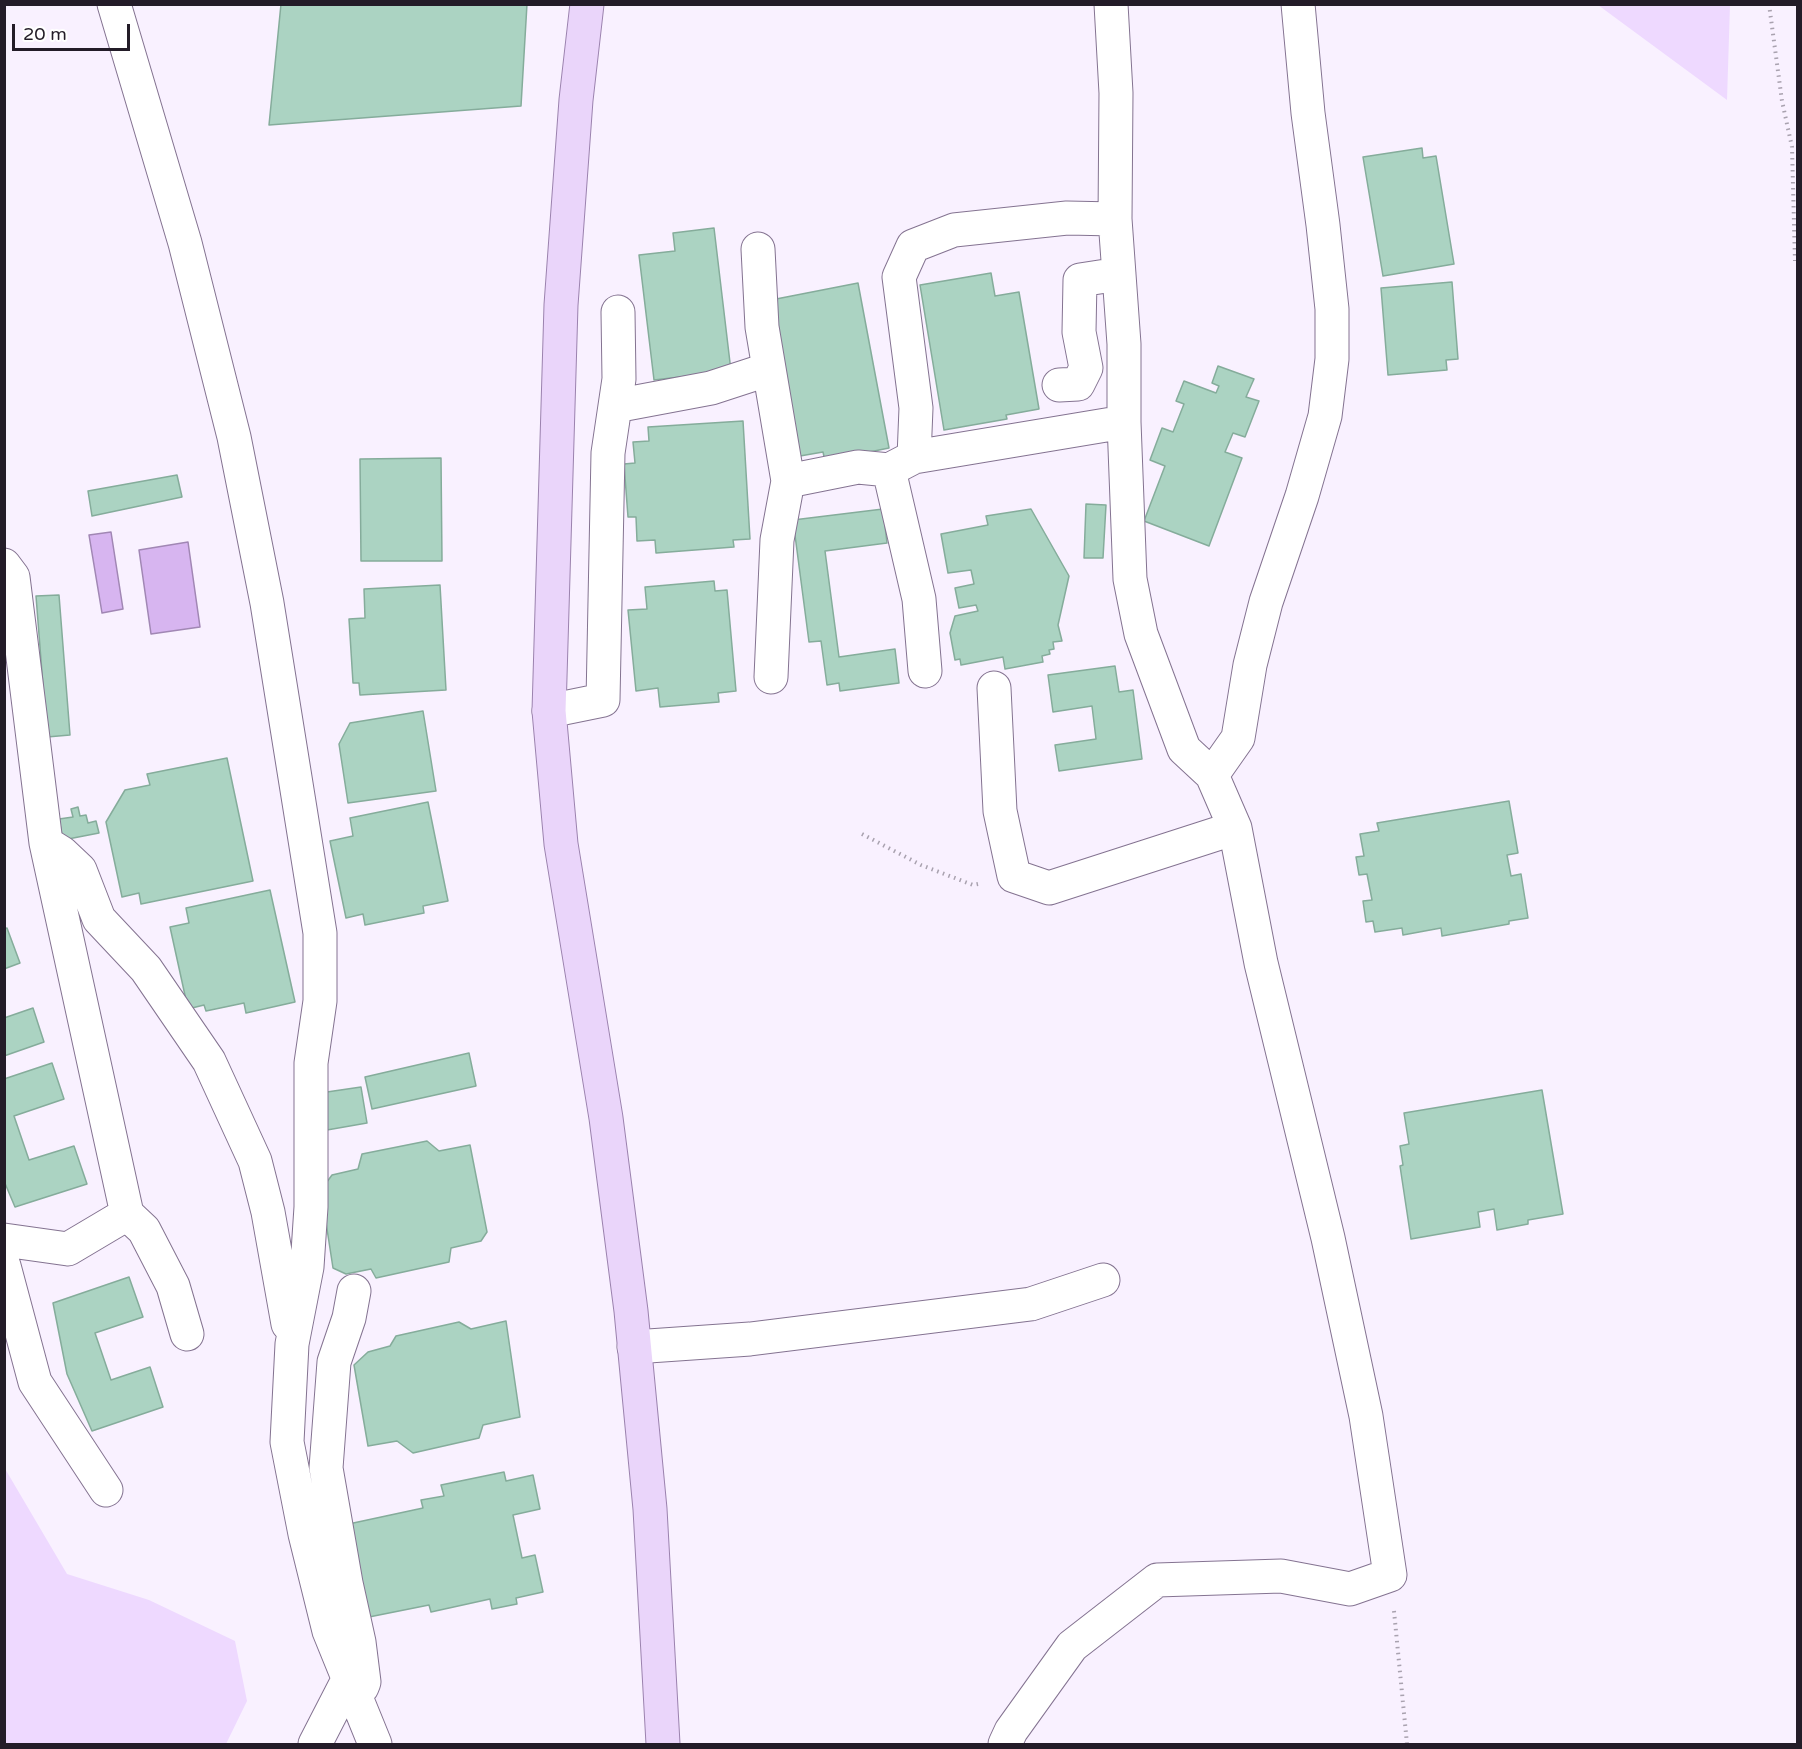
<!DOCTYPE html>
<html>
<head>
<meta charset="utf-8">
<style>
  body { margin:0 }
  #map { position:relative; width:1802px; height:1749px; overflow:hidden; background:#f9f1ff; font-family:"Varela Round",sans-serif }
  canvas { display:block }
  .frame { position:absolute; inset:0; border:6px solid #231c28; pointer-events:none }
  .scale { position:absolute; left:12px; top:24px; width:118px; height:27px; box-sizing:border-box; border:3px solid #231c28; border-top:0; padding-left:8px; font-size:18px; line-height:21px; white-space:nowrap; color:#231c28; -webkit-text-stroke:4px #fff; paint-order:stroke }
</style>
</head>
<body>
<div id="map">
<canvas width="1802" height="1749"></canvas>
<div class="frame"></div>
<div class="scale">20 m</div>
</div>
<script>
const ctx = document.querySelector('canvas').getContext('2d');
ctx.lineJoin = 'round';
function fillPath(path, color) { ctx.fillStyle = color; ctx.fill(path, 'evenodd'); }
function strokePath(path, color, width, dash) { ctx.strokeStyle = color; ctx.lineWidth = width; ctx.lineCap = dash ? 'butt' : 'round'; ctx.setLineDash(dash || []); ctx.stroke(path); }
fillPath(new Path2D(`
  M1598 5H1730L1727 100Z
  M4 1467 67 1574 149 1600 235 1641 247 1701 226 1744H5Z`), '#eed9ff');
const water = new Path2D(`
  M111 532 123 609 102 613 89 535Z
  M188 542 200 627 151 634 139 550Z`);
fillPath(water, '#d7b5f0');
strokePath(water, '#a187b4', 1.5);
const building = new Path2D(`
  M281 4H527L521 106 269 125Z
  M1422 148 1423 158 1436 156 1454 264 1383 276 1363 157Z
  M714 228 731 371 654 380 639 255 675 251 673 233Z
  M991 273 995 296 1019 292 1039 409 1006 415 1007 419 944 430 920 285Z
  M1452 282 1458 359 1446 360 1447 370 1388 375 1381 288Z
  M858 283 889 448 825 461 823 452 800 456 771 300Z
  M1218 366 1254 379 1246 397 1259 401 1245 437 1233 433 1225 452 1242 458 1209 546 1144 521 1165 466 1150 460 1162 428 1173 432 1184 404 1176 401 1184 381 1216 393 1219 386 1212 383Z
  M743 421 750 539 733 540 734 547 656 553 655 540 637 541 636 517H628L624 464 635 463 633 442 649 441 648 427Z
  M441 458 442 561H361L360 459Z
  M177 475 182 497 92 516 88 491Z
  M1086 504 1106 505 1103 558H1084Z
  M883 509 887 543 825 551 839 657 895 649 899 683 840 691 839 683 827 685 821 641 809 642 793 520Z
  M1031 509 1069 576 1058 625 1062 641 1053 642 1054 649 1049 650 1050 654 1042 656 1043 662 1005 669 1003 657 961 665 960 659 955 660 950 633 955 616 978 611 976 605 959 608 955 588 974 584 971 570 948 573 941 534 988 525 986 516Z
  M714 581 715 591 727 590 736 691 718 693 719 702 660 707 658 688 636 691 628 610 647 609 645 587Z
  M440 585 446 690 360 695 359 683H353L349 619 365 618 364 589Z
  M59 595 70 735 47 737 36 596Z
  M1115 666 1119 692 1133 690 1142 759 1059 771 1055 745 1096 739 1092 706 1053 712 1048 675Z
  M423 711 436 791 348 803 339 744 350 723Z
  M227 758 253 881 141 904 139 893 122 897 106 822 125 790 150 785 147 774Z
  M1509 801 1518 853 1507 855 1511 876 1521 874 1528 918 1509 921V924L1442 936 1441 928 1403 935 1402 928 1375 932 1373 921 1366 922 1363 901 1372 900 1367 874 1359 875 1356 857 1364 856 1360 834 1379 831 1377 823Z
  M428 802 448 901 423 906 424 913 365 925 363 914 346 918 330 841 353 836 350 818Z
  M78 807 80 816 86 815 88 823 96 821 99 833 63 840 59 819 73 817 71 809Z
  M270 890 295 1002 246 1013 244 1003 206 1011 204 1005 188 1009 170 927 189 923 186 908Z
  M7 928 20 963 4 969V929Z
  M33 1008 44 1042 4 1056V1018Z
  M469 1053 476 1086 372 1109 365 1077Z
  M52 1063 64 1099 14 1116 29 1160 74 1146 87 1184 15 1207 4 1181V1079Z
  M361 1087 367 1123 327 1130 320 1093Z
  M1542 1090 1563 1214 1528 1220V1224L1497 1230 1494 1209 1478 1212 1480 1227 1411 1239 1400 1166 1403 1165 1400 1146 1409 1144 1404 1113Z
  M427 1141 439 1151 470 1145 487 1232 481 1241 451 1248 449 1262 376 1278 371 1269 346 1274 333 1268 321 1190 332 1175 358 1169 362 1154Z
  M129 1277 143 1317 95 1333 111 1380 150 1367 163 1407 92 1431 67 1374 53 1303Z
  M506 1321 520 1417 483 1425 479 1438 413 1453 397 1441 368 1446 354 1365 368 1352 390 1346 396 1336 459 1322 471 1329Z
  M504 1472 506 1481 533 1475 540 1509 513 1515 522 1558 535 1555 543 1592 516 1598 517 1604 492 1609 490 1599 431 1612 429 1605 364 1618 344 1525 423 1508 421 1500 444 1496 441 1485Z`);
fillPath(building, '#abd3c2');
strokePath(building, '#85ac9b', 1.5);
const minor = new Path2D(`
  M114 4 185 243 234 437 267 603 320 933V1001L311 1063V1207L307 1267 292 1344 287 1442 305 1534 329 1631 375 1744
  M1111 4 1116 93 1115 219 1124 344V422L1130 579 1141 634 1184 749 1212 775 1238 738 1250 665 1266 602 1302 496 1325 416 1332 359V309L1323 225 1308 113 1298 4
  M758 249 762 327 788 481
  M1059 385 1078 384 1086 368 1079 332 1080 280 1119 274
  M615 406 711 388 757 373
  M914 457 916 408 899 277 913 246 954 230 1067 218 1115 219
  M4 565 13 577 46 843 127 1214 144 1230 173 1286 187 1334
  M925 671 919 599 889 470 914 457 1124 422
  M771 677 777 540 788 481 858 467 889 470
  M994 688 1000 811 1014 876 1049 888 1235 828
  M549 711 603 700 608 453 619 379 618 312
  M46 843 62 853 80 870 99 919 146 969 209 1061 255 1161 268 1212 288 1324
  M4 1240 68 1249 127 1214
  M4 1266 35 1382 106 1490
  M354 1291 349 1318 334 1362 326 1468 346 1583 359 1642 364 1682 362 1687
  M634 1347 750 1339 1031 1304 1103 1280
  M315 1744 349 1678
  M1005 1744 1011 1731 1072 1646 1157 1580 1281 1576 1350 1589 1390 1575 1366 1416 1328 1238 1261 963 1235 828 1212 775`);
const major = new Path2D(`
  M587 4 576 100 561 305 549 711 561 844 606 1118 631 1311 650 1509 663 1744`);
strokePath(minor, '#847391', 35);
strokePath(major, '#9b82ae', 35);
strokePath(new Path2D(`
  M1769 4 1782 101 1792 147 1795 261
  M862 834 921 865 973 885 978 884
  M1394 1611 1407 1744`), '#a9a2af', 4, [1.5, 4.5]);
strokePath(minor, '#fff', 33);
strokePath(major, '#ead5fa', 33);
</script>
</body>
</html>
